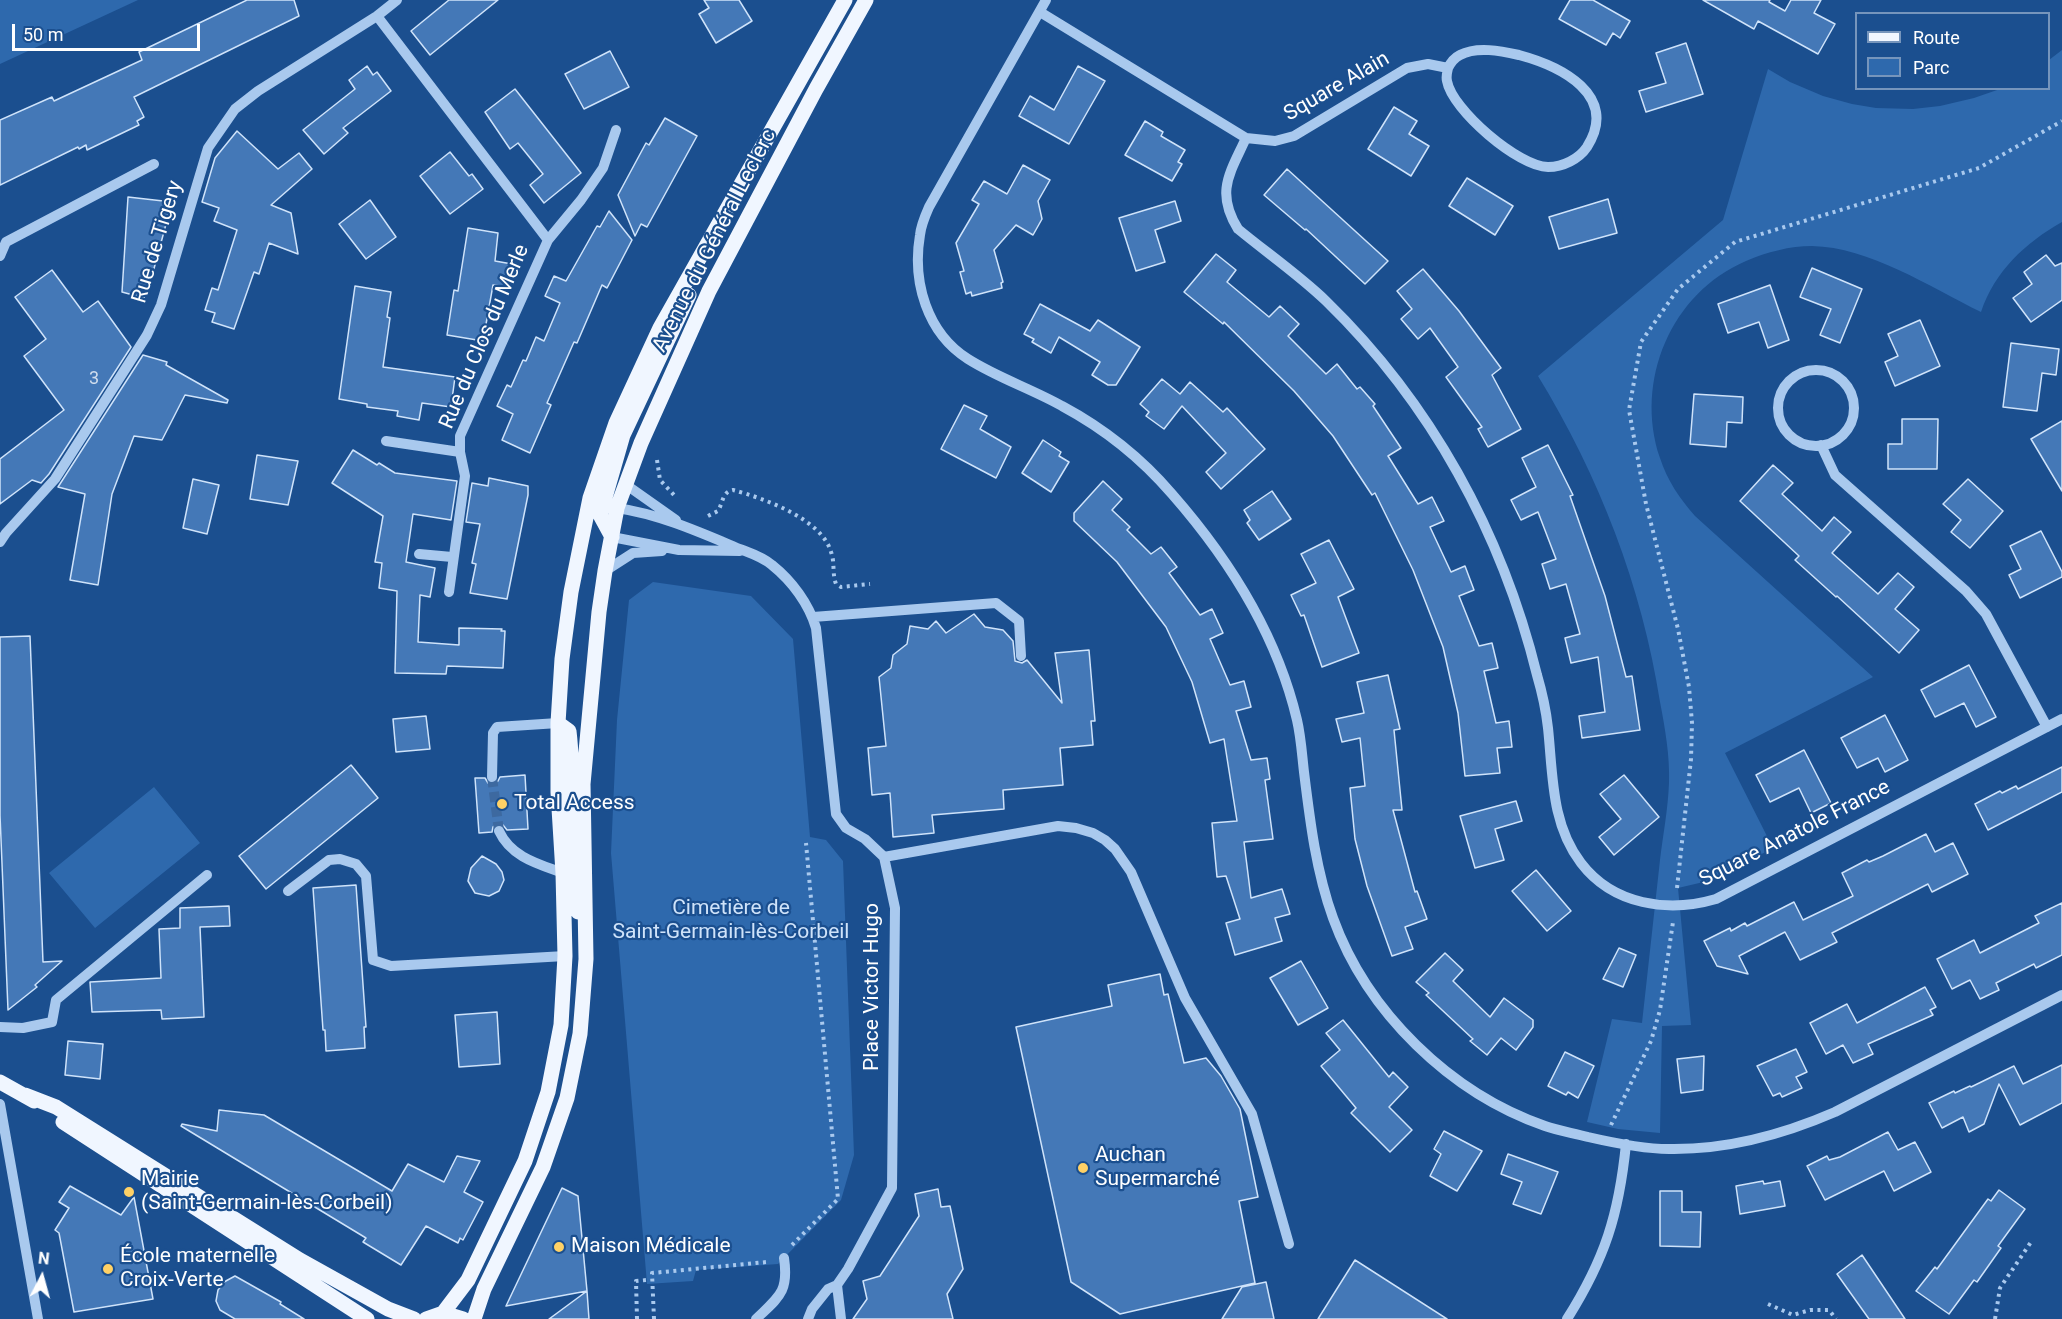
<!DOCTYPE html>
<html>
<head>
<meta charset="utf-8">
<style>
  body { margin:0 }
  #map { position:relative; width:2062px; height:1319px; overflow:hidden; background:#1b4f8f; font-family:Roboto,sans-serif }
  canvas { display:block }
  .legend { position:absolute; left:1855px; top:12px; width:195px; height:78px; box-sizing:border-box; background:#1b4f8f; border:2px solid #7695bc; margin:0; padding:8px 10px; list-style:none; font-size:18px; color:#fff }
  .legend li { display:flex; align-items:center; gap:12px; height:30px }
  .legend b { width:30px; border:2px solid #7695bc }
  .north { position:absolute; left:12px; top:1247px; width:60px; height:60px; -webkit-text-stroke:4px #1b4f8f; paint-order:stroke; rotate:6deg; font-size:16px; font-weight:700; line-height:24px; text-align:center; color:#fff }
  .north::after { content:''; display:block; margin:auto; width:21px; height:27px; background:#fff; clip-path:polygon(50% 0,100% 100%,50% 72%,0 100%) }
  .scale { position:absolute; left:12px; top:24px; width:188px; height:27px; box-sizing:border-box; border:3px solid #fff; border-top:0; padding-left:8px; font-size:18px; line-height:21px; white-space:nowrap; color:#fff; -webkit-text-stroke:4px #1b4f8f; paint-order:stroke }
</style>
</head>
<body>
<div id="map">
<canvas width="2062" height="1319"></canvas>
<ul class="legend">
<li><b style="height:8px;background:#f0f6ff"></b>Route</li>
<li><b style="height:16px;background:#2e69ad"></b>Parc</li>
</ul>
<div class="north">N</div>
<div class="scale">50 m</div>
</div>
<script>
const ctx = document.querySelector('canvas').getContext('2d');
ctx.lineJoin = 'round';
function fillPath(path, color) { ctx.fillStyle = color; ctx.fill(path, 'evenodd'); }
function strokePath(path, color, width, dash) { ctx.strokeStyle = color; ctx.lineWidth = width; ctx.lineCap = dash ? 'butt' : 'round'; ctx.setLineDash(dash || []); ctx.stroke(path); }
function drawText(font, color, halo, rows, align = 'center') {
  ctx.font = font + ' Roboto,sans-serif'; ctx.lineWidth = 4.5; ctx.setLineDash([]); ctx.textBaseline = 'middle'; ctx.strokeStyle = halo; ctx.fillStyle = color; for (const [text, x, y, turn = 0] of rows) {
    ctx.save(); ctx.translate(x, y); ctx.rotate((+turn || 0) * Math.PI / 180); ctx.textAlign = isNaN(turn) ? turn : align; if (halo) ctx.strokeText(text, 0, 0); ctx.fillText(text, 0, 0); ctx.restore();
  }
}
fillPath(new Path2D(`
  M0 0H138L0 64Z
  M2062 50V222C2025 243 1995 271 1981 312 1930 287 1869 247 1812 246 1790 246 1767 252 1746 261 1671 293 1634 381 1660 458 1667 480 1680 499 1695 516L1873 677 1725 753 1773 848 1712 880 1678 888 1691 1025 1662 1026 1660 1133 1618 1129 1587 1122 1612 1019 1642 1023C1648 969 1654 914 1660 860 1663 835 1668 809 1669 783 1670 756 1665 728 1660 702 1642 586 1599 476 1538 376L1723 220 1768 69 1790 82 1823 96 1852 104 1876 108 1913 109 1940 106 1974 98 2000 89 2048 88 2049 60Z
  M653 582 751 596 793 639 810 837 826 840 843 861 854 1155 841 1200 778 1264 696 1270 693 1281 647 1284 611 853 617 720 629 600Z
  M154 787 200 843 95 928 49 873Z`), '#2e69ad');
const building = new Path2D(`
  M247 0H294L299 16 134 97 144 117 137 121 139 125 87 150 86 145 79 149 78 147 0 185V120L52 97 54 101 142 60 139 52Z
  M449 0H498L430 55 411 31Z
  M704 0H739L752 21 716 43 699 14 709 8Z
  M1570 0H1593L1630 21 1620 38 1613 33 1606 45 1559 19Z
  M1703 0H1770L1769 2 1785 11 1791 0H1821L1814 13 1835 24 1818 54 1758 21 1754 29Z
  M1686 43 1703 94 1646 112 1639 91 1666 83 1656 53Z
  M610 51 629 87 584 109 565 74Z
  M367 66 373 75 377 72 391 91 343 128 348 133 324 154 303 130 355 89 349 80Z
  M1078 66 1105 81 1069 144 1019 116 1030 96 1054 110Z
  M515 89 581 173 544 203 530 185 543 174 518 143 510 149 485 112Z
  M1394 107 1417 121 1409 134 1429 146 1411 176 1368 149Z
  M665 118 697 136 647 227 641 224 635 236 618 195 646 143 649 145Z
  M1145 121 1163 132 1161 136 1185 150 1178 162 1182 164 1172 181 1125 155Z
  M237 131 278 169 299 153 312 169 271 205 291 213 298 254 269 243 259 274 254 272 234 329 212 322 215 313 205 310 212 288 218 290 237 230 214 221 219 208 202 202 215 158Z
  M450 152 469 176 472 174 483 189 450 214 420 176Z
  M1023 165 1050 180 1038 201 1042 219 1033 235 1016 225 994 250 1003 282 1001 283 1002 288 972 296 971 292 966 294 960 272 964 271 956 243 979 204 972 200 984 181 1007 194Z
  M1287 169 1388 261 1365 284 1306 229 1305 230 1264 195Z
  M1467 178 1513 206 1495 235 1449 206Z
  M128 197 172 202 152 276 144 298 122 292Z
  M1608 199 1617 233 1559 249 1549 217Z
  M370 200 396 237 366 259 339 224Z
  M1175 201 1181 221 1155 230 1165 262 1136 271 1119 218Z
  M609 211 632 240 607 288 602 285 577 343 574 342 547 403 551 405 530 453 502 440 513 414 497 406 507 385 511 387 523 360 526 361 536 337 544 341 560 303 545 296 554 276 566 281 597 226 600 227Z
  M468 228 498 233 495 261 512 264 508 287 493 285 483 341 447 335 454 290 458 291Z
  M1216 254 1236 270 1227 282 1269 317 1280 306 1299 324 1288 336 1326 374 1337 364 1357 389 1360 387 1375 404 1373 406 1401 448 1388 456 1418 504 1432 497 1444 521 1430 527 1451 572 1465 566 1474 590 1459 596 1479 646 1492 643 1498 668 1484 671 1496 723 1509 721 1512 747 1497 748 1500 773 1465 776 1458 713 1443 647 1413 570 1375 493 1372 495 1333 436 1294 391 1224 322 1223 324 1184 292Z
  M2046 255 2055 266 2062 263V300L2031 322 2013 298 2032 284 2024 272Z
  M1812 268 1862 289 1840 343 1820 335 1831 309 1800 297Z
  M1423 269 1459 311 1501 368 1492 375 1521 429 1488 447 1478 429 1482 427 1446 377 1458 367 1430 328 1418 339 1401 319 1412 309 1397 291Z
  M52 270 83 312 98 301 131 347 49 474 41 483 32 480 0 504V459L64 410 24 356 46 339 15 297Z
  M1770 285 1789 340 1768 348 1759 322 1728 333 1718 304Z
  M355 286 391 292 387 317 390 318 383 367 455 377 451 407 422 403 419 420 397 416 398 411 367 407V404L339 399Z
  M1040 304 1090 331 1098 320 1140 347 1116 385H1108L1092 375 1100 362 1059 337 1051 353 1032 342 1034 339 1024 334Z
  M1920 320 1940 366 1895 386 1885 362 1898 356 1888 334Z
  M2011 343 2059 349 2056 375 2042 373 2037 411 2003 407Z
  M143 355 167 362 166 365 228 400 227 403 185 395 162 440 134 436 112 494 98 585 70 580 85 494 58 487Z
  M1162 379 1180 394 1190 382 1223 412 1227 408 1265 449 1221 489 1206 472 1226 453 1182 406 1164 429 1146 416 1149 412 1140 404Z
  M1694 394 1743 397 1742 423 1727 422 1726 447 1690 444Z
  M964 405 987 416 980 429 1011 447 996 478 941 449Z
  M1902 419H1938L1937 469H1888V444H1902Z
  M2062 421V491L2031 439Z
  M1043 440 1061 452 1059 456 1069 462 1051 492 1022 473Z
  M1548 445 1573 495 1570 496 1605 596 1626 677 1632 676 1640 730 1582 738 1579 716 1605 712 1598 657 1571 663 1565 638 1580 634 1566 584 1550 589 1542 564 1556 559 1538 512 1521 520 1511 500 1536 487 1522 458Z
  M353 450 377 465 379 463 395 473 457 481 451 520 413 514 406 562 435 568 430 597 420 595 418 642 459 645V628L502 629 501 631H505L503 668 447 666 446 674 395 673 397 591 379 588 382 563 375 562 383 516 332 483Z
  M257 455 298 461 288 505 250 499Z
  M1773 465 1793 483 1782 494 1822 531 1834 517 1851 532 1832 553 1878 594 1898 573 1914 587 1895 609 1919 630 1899 653 1837 596 1836 597 1795 560 1799 556 1740 501Z
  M489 478 528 486V495L507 599 470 593 476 564 472 563 480 524 466 522 472 483 488 486Z
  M193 479 219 485 207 534 183 528Z
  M1968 479 2003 511 1970 548 1951 532 1961 520 1943 504Z
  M1103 481 1122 499 1112 510 1130 527 1127 530 1151 554 1161 547 1177 567 1169 573 1200 615 1212 609 1223 633 1210 639 1230 685 1244 681 1251 707 1236 711 1251 760 1267 758 1270 779 1265 780 1273 839 1244 842 1251 898 1282 889 1290 914 1275 918 1282 941 1235 955 1226 923 1240 919 1226 876 1217 877 1212 823 1237 821 1224 739 1210 743 1192 682 1166 627 1117 562 1074 521V513Z
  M1272 491 1291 519 1259 540 1247 523 1250 520 1244 510Z
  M2041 531 2062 572V577L2020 598 2009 575 2021 569 2010 546Z
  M1329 540 1354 589 1338 597 1359 653 1322 667 1304 615 1301 616 1291 595 1316 583 1301 554Z
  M974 614 985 627 1003 630 1013 641 1015 661 1022 663 1027 660 1062 703 1055 653 1089 650 1095 721H1091L1093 745 1060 748 1063 785 1003 790 1004 809 932 815 934 833 893 837 890 793 872 795 868 748 886 746 879 677 891 668 893 655 907 644 910 626 928 629 936 621 946 633Z
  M30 636 43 962 62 961 35 985 37 987 8 1010 0 815V637Z
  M1969 665 1996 717 1976 727 1964 703 1935 717 1921 690Z
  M1388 675 1400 729 1394 730 1402 810H1393L1415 892 1417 891 1427 919 1405 927 1413 949 1392 956 1367 886 1355 839 1350 788 1365 786 1360 738 1342 742 1336 719 1364 713 1357 682Z
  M1885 715 1908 760 1885 772 1878 758 1857 768 1841 738Z
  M426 716 430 749 396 752 393 719Z
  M1804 750 1831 803 1811 813 1799 788 1770 802 1756 775Z
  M351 765 378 798 266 889 239 856Z
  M2062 767V792L1988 830 1975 804 2000 791 2002 793 2016 786 2018 789Z
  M525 775 528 829 507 830 503 825 498 824 493 827 492 832 479 833 475 778H485L488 783 492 784 498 781 500 777Z
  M1624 775 1659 817 1614 855 1599 837 1621 819 1600 794Z
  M1516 801 1522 821 1495 829 1504 860 1475 868 1460 816Z
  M1926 834 1935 852 1953 843 1968 874 1932 892 1928 884 1832 933 1837 942 1800 960 1785 932 1739 956 1748 974 1717 966 1704 941 1730 928 1731 931 1745 923 1747 926 1794 902 1803 920 1853 896 1842 873 1867 860 1869 862 1883 856Z
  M482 856 496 864 502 872 504 880 499 891 489 896 475 893 468 881 471 868Z
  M1536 870 1571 911 1547 931 1512 891Z
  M356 885 366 1027H364L365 1048 326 1051 325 1030H323L313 888Z
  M2062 903V955L2036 968 2034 964 1996 983 1999 990 1980 999 1970 980 1952 989 1937 959 1974 940 1980 953 2039 923 2035 916Z
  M229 906 230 926 200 927 204 1017 162 1019 161 1010 92 1012 90 982 161 978 159 929 180 928V908Z
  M1619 948 1636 955 1623 987 1603 979Z
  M1445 953 1463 970 1453 981 1490 1017 1504 998 1533 1020V1027L1516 1050 1501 1038 1487 1055 1470 1041 1473 1039 1426 995 1429 993 1416 982Z
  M1301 961 1328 1008 1298 1025 1270 978Z
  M1160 974 1164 995 1168 994 1184 1063 1206 1058 1221 1076 1240 1109 1258 1197 1239 1201 1255 1283 1120 1314 1071 1282 1016 1027 1112 1006 1108 985Z
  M1925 987 1936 1007 1930 1010 1933 1015 1868 1044 1873 1054 1853 1063 1843 1045 1826 1054 1810 1023 1847 1004 1857 1023Z
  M497 1012 500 1064 459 1067 455 1015Z
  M1343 1020 1389 1077 1393 1072 1408 1087 1389 1107 1412 1130 1390 1152 1351 1113 1356 1108 1321 1066 1340 1050 1326 1033Z
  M68 1041 103 1044 100 1079 65 1075Z
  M1796 1049 1807 1072 1796 1077 1802 1088 1782 1097 1780 1093 1773 1096 1757 1066Z
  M1565 1052 1594 1066 1578 1098 1568 1092 1566 1095 1548 1086Z
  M1704 1056 1703 1090 1681 1093 1677 1059Z
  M2062 1065V1103L2020 1125 1999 1084 1984 1124 1969 1132 1963 1117 1942 1128 1929 1103 1954 1091 1955 1093 1970 1086 1971 1087 2014 1066 2023 1084Z
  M219 1110 264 1115 392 1191 408 1164 444 1182 457 1156 480 1161 464 1192 483 1202 463 1240 460 1238 458 1243 426 1226 401 1265 363 1242 366 1238 181 1126 182 1124 217 1131Z
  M1444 1131 1482 1151 1457 1191 1430 1176 1441 1154 1434 1149Z
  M1888 1132 1898 1150 1915 1142 1931 1172 1894 1191 1884 1171 1825 1200 1807 1166 1827 1156 1829 1160 1840 1157Z
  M1508 1154 1558 1172 1541 1214 1513 1204 1522 1182 1501 1174Z
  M1763 1181 1764 1184 1780 1181 1785 1206 1740 1214 1736 1186Z
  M70 1186 121 1215 134 1197 153 1299 74 1312 59 1233 55 1230 69 1208 59 1202Z
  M562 1188 578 1196 587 1291 506 1306Z
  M938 1189 941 1207 950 1206 963 1269 947 1294 953 1319H853L867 1299 863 1281 880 1276 919 1216 915 1194Z
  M1999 1190 2025 1209 1998 1246 2001 1248 1977 1282 1974 1280 1949 1314 1916 1291 1935 1267 1937 1269 1988 1199 1991 1201Z
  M1660 1191H1682V1212H1701L1700 1247 1660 1246Z
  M1862 1255 1905 1319H1869L1837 1274Z
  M1355 1260 1447 1319H1318Z
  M235 1276 281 1302 280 1304 304 1319H235L220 1310 216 1301 218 1290 224 1282Z
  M1266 1282 1274 1319H1222L1242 1287Z
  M587 1291 589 1319H549Z`);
fillPath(building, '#4478b7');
strokePath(building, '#cfe3fa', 1.5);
strokePath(new Path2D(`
  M492 777 499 831`), '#3d69a0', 10, [10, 5]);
strokePath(new Path2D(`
  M657 460 660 480 674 495
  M708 516 718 511C723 503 722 492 733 490 763 498 822 519 831 552 835 562 832 574 836 584L841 587 870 584
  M1677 888 1691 759 1692 723 1689 687 1678 629 1646 504 1629 410 1641 342 1678 289 1735 242 1979 168 2062 121
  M1611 1125 1651 1041 1660 1010 1673 922
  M792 1245 838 1199 806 843
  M1768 1304 1793 1315 1810 1310H1829L1836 1319
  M637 1319 636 1281 647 1280
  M654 1319 652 1273 767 1262
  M1995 1319 2000 1288 2031 1242`), '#a9c9ee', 4, [3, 4.5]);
strokePath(new Path2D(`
  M1046 0 929 207C925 216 921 225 920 235 912 282 927 333 968 359 998 378 1032 389 1062 406 1103 428 1142 459 1172 494 1229 559 1277 635 1297 720 1301 737 1302 755 1304 772 1310 821 1316 871 1333 918 1367 1012 1450 1093 1545 1126 1559 1131 1574 1133 1588 1137 1614 1143 1642 1149 1669 1149 1728 1150 1782 1135 1835 1112L2062 995
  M1040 12 1246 138C1230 173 1215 192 1238 229 1267 253 1299 275 1326 301 1431 403 1502 533 1537 675 1542 692 1546 710 1548 728 1553 775 1551 824 1581 863 1613 905 1668 913 1716 899L2062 719
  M377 16 548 240 460 436V452L465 476 449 592
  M1246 138 1275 141 1294 136 1407 68 1428 64 1448 68C1447 72 1446 77 1447 81 1452 110 1519 167 1548 167 1563 167 1579 159 1587 147 1620 95 1560 66 1519 55 1501 51 1477 46 1460 55 1454 58 1451 62 1448 68
  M548 240 581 200 603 168 616 130
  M0 256 6 242 154 164
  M1778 408a38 38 0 1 1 76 0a38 38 0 1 1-76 0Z
  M386 441 460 452
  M1821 445 1835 475 1966 591 1986 614 2047 727
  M625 484 676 520
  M617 508C658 514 697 531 735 547 747 552 762 556 772 565 792 581 809 604 816 628L836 814 846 828 865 839 884 857 895 908 892 1188 848 1269 837 1285 828 1289 812 1309 808 1319
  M612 537 679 550 740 551
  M0 542 6 533 55 479 147 335 161 305 208 148 235 109 258 91 377 16 397 0
  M419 554 452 557
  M605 571 633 553 662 551
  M813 617 996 603 1019 621 1021 656
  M492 777 493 733 497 727 558 723
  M499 831C511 857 538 864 563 873
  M884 857 1058 826 1076 828 1093 833 1105 840 1115 849 1131 872 1185 998 1252 1114 1289 1244
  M288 891 329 860 340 859 356 864 366 876 373 960 391 966 565 956
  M0 1027 23 1028 52 1022 56 1000 207 875
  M0 1104 38 1319
  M837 1285 841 1319
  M756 1319C779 1297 789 1292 784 1258
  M1567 1319C1605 1259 1619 1214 1626 1144`), '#a9c9ee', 10);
strokePath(new Path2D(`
  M612 537 600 515 623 435 689 295
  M558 723 569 731C576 791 569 852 578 912
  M0 1082 34 1101
  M25 1095 56 1107 300 1260 388 1309 414 1319
  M63 1122 367 1319
  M443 1313 468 1280 525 1161 548 1092 561 1025 565 956 563 873 558 792V723L562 659 571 592 590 498 616 423 660 328 845 0
  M426 1319 443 1313 463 1319
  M474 1319 484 1289 543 1167 567 1098 580 1034 586 959 583 784 599 612 605 571 617 508 641 443 709 291 816 89 866 0`), '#f0f6ff', 15);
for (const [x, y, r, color] of [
  [502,804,6,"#ffd166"],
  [1083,1168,6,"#ffd166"],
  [129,1192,6,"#ffd166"],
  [559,1247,6,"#ffd166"],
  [108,1269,6,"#ffd166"]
]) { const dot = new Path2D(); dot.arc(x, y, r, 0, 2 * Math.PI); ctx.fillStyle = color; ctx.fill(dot); strokePath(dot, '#1b4f8f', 2); }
drawText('18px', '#d0dded', null, [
  ["3",94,379]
]);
drawText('21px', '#fff', '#1b4f8f', [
  ["Square Alain",1337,87,-30],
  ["Avenue du Général Leclerc",715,241,-63],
  ["Rue de Tigery",158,242,-73],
  ["Rue du Clos du Merle",485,337,-67],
  ["Square Anatole France",1795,834,-27],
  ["Place Victor Hugo",873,987,-90]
]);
drawText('21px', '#fff', '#1b4f8f', [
  ["Total Access",514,804],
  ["Auchan",1095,1156],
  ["Supermarché",1095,1180],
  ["Mairie",141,1180],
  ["(Saint-Germain-lès-Corbeil)",141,1204],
  ["Maison Médicale",571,1247],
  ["École maternelle",120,1257],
  ["Croix-Verte",120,1281]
], 'left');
drawText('21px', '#cfe3fa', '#1b4f8f', [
  ["Cimetière de",731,909],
  ["Saint-Germain-lès-Corbeil",731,933]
]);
</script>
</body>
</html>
